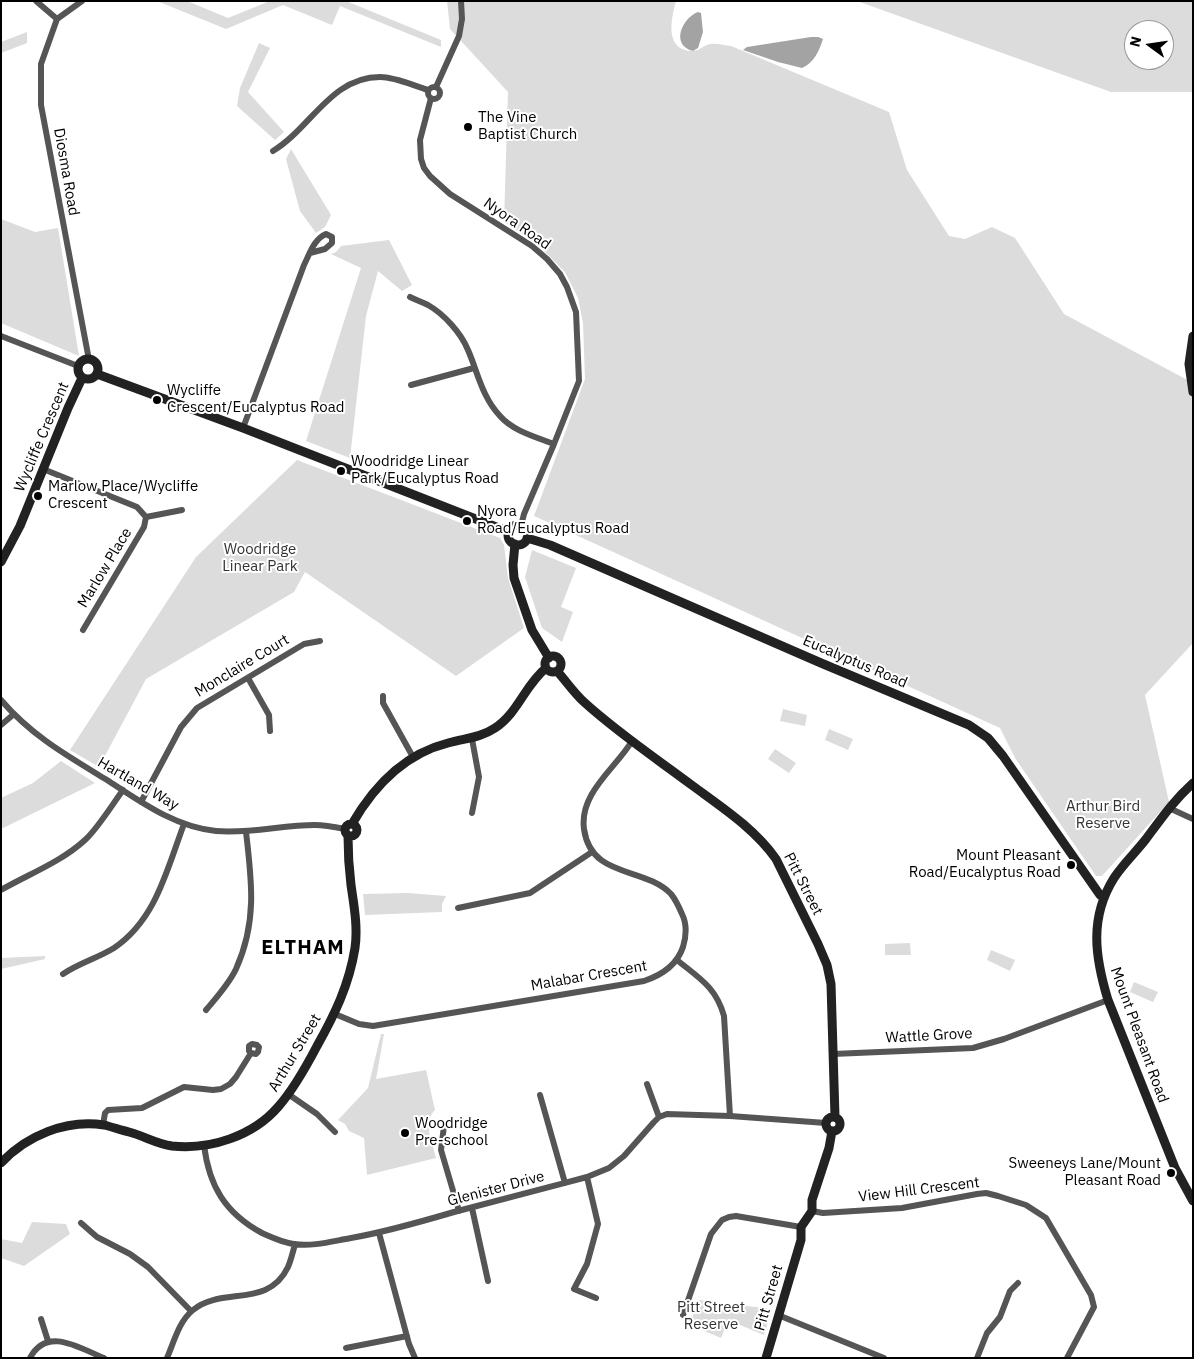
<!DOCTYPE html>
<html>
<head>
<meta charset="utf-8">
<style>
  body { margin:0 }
  #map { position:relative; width:1194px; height:1359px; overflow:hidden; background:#fff; font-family:"IBM Plex Sans",sans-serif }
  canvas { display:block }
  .frame { position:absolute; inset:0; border:2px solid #000; pointer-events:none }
  .north { position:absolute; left:1124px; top:20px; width:50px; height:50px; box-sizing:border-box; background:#fff; border:1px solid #999; border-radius:50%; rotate:284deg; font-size:14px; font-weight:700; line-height:20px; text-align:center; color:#000 }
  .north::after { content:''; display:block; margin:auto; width:18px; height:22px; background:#000; clip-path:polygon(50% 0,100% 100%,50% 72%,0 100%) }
</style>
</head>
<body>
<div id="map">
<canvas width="1194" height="1359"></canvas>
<div class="frame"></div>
<div class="north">N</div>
</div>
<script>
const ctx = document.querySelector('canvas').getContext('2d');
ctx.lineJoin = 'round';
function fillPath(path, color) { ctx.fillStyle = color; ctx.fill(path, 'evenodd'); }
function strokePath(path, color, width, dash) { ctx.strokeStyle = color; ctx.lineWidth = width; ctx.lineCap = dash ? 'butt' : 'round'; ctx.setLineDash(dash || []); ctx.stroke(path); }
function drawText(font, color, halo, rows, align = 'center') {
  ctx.font = font + ' "IBM Plex Sans",sans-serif'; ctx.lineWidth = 4; ctx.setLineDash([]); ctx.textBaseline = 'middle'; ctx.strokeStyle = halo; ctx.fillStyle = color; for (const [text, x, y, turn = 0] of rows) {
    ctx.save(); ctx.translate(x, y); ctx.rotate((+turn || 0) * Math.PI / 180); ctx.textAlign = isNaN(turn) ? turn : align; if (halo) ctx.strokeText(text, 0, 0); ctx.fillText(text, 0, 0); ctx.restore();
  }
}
fillPath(new Path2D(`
  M157 1H187L228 18 270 1H346L441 40V47L340 6 332 25 283 5 226 29Z
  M447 1H676C671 19 664 51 693 51 698 51 702 47 707 45 713 42 724 45 731 46L889 112 907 170 949 236 965 239 992 227 1015 238 1064 314 1193 383V643L1145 695 1169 802 1102 876H1096L1015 758 1000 728 534 516 585 379 583 323 578 298 565 272 537 244 504 222 508 92 450 29Z
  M857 1H1193V92H1111ZM1134 30H1164V60H1134Z
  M27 32V43L1 53V42Z
  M259 43 270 48 248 92 284 132 275 140 237 106 240 88Z
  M291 149 331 215 325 227 316 233 300 211 286 159Z
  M1 219 35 232 58 228 79 356 1 323Z
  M389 240 412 285 402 291 378 271 366 316 350 458 306 441 361 268 331 254 336 252 341 246Z
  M297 460 500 538 504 545 508 578 524 628 456 676 305 572 294 592 146 679 99 767 70 750 196 557Z
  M532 550 576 568 561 607 573 612 562 642 542 628 525 577Z
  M783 709 807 715 805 726 780 721Z
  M829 729 853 739 848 750 825 740Z
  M775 749 796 763 789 773 768 759Z
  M61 761 95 783 1 829V798L33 783Z
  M408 893 446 896 442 904V912L365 915 363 894Z
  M910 943 911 955H885V944Z
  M991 950 1015 960 1010 971 987 960Z
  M45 956V959L1 969V958Z
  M1134 982 1158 992 1153 1002 1130 992Z
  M381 1034H384L376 1079 426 1070 435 1110C422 1123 433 1143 436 1158L367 1175 364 1138 349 1131 345 1124 338 1120 368 1088Z
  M32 1222 66 1224 70 1234 24 1266 1 1258V1239L22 1243Z
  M698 1300 772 1309 764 1335 728 1320 721 1338 690 1325Z`), '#dcdcdc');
fillPath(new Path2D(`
  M698 12 701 13 703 32 698 48 693 51C670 45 682 18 698 12Z
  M811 37H818L823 39C819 51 814 63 802 68L778 62 743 50 747 47Z`), '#a3a3a3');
strokePath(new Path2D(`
  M36 1 57 19
  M82 1 57 19 41 64V105L89 360
  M436 87 459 36 462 19 461 1
  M428 93a6 6 0 1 1 12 0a6 6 0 1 1-12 0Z
  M431 98 420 140 421 159 424 168 430 176 450 194 532 246 547 259 560 274 567 287 576 312 579 381 554 444 524 514 521 526
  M273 151C311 128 331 77 380 77 396 77 414 86 428 90
  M410 297C416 300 422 302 428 305 444 314 461 333 468 350 478 373 482 397 500 416 513 431 536 437 554 444
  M1 336 78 366
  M411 385 474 368
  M243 428 304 265C310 253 314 239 326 234L332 237V243L325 249 310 253
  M43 469 137 507 146 517 144 527 83 630
  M146 517 182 510
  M248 678 269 715 270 731
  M383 696V703L413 757
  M1 700C32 736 66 755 107 780 141 802 175 827 216 831 250 834 282 825 315 825 325 825 335 827 345 829
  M1 725 14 714
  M472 739 479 777 472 813
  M141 802 181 727 197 708 304 644 320 641
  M1169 808 1193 819
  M1 890C29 874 61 862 85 840 98 828 112 805 123 790
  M458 908 530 893 592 852
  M677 960C699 978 716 987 724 1016L730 1116
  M63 974C79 963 98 958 114 948 156 920 167 869 184 824
  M206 1010C216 998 229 984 236 969 257 923 252 882 246 832
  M335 1014 359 1024 373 1026 644 981C662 975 677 965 683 947 686 937 687 924 682 914 679 907 676 900 671 894 644 866 591 879 584 829 579 793 616 768 632 741
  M833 1054 973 1048 1004 1039 1108 1000
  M647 1084 659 1117
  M288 1094 317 1114 335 1132
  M540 1095 565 1183
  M103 1125 105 1113 108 1110 142 1108 184 1087 213 1090 221 1089 230 1084 236 1077 251 1053 249 1051V1046L252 1044 257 1045 259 1047 258 1052 256 1054 251 1053
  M444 1126 441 1150 459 1211
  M204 1145C209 1186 225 1213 262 1233 271 1237 284 1243 294 1244 312 1247 333 1241 351 1238 386 1232 420 1222 454 1212 499 1200 543 1189 587 1177L609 1168 624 1156 654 1122 659 1117 667 1114 730 1116 826 1123
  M587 1177 598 1224 587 1264 574 1289 596 1298
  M472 1208 488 1281
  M812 1211 823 1213 902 1208 977 1194 986 1193 998 1196 1026 1205 1046 1218 1091 1295 1094 1307 1067 1358
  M81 1223 97 1237 130 1254 148 1267 191 1311
  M379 1233 409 1344 415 1358
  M683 1315 711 1234 722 1220 729 1217 736 1216 801 1227
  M778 1315 884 1358
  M41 1319 48 1341
  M346 1348 407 1336
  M30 1358C47 1326 79 1348 104 1358
  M167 1358C174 1342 179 1321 193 1310 222 1286 268 1309 288 1267 291 1260 293 1252 295 1244
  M977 1358 987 1333 1000 1317 1010 1291 1018 1283`), '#555', 6);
strokePath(new Path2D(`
  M1193 336 1189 364 1193 392
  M78 369a10 10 0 1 1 20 0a10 10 0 1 1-20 0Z
  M97 374 243 428 509 532
  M508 535a10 10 0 1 1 20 0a10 10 0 1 1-20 0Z
  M527 538 550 545 821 663 969 725 988 738 1003 756 1100 895 1104 898
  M515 544 513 565 514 578 532 630 549 658
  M1 562 20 526 68 408 82 378
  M545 664a8 8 0 1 1 16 0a8 8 0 1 1-16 0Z
  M557 671C566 681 574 693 584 702 618 733 657 759 693 786 723 808 755 829 776 859L818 944 827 965 831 984 835 1117
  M1193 783C1174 800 1161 819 1146 839 1136 852 1123 864 1114 878 1089 918 1095 957 1108 1000L1175 1168 1193 1201
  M345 830a6 6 0 1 1 12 0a6 6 0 1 1-12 0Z
  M352 824C374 786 404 754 448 743 465 738 480 738 495 728 518 713 525 685 546 668
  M826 1124a7 7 0 1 1 14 0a7 7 0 1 1-14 0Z
  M1 1163C26 1136 66 1119 104 1125 112 1127 121 1130 129 1132 144 1136 157 1144 172 1146 210 1150 253 1136 278 1107 294 1089 306 1067 317 1046 335 1014 349 985 355 948 358 927 354 906 351 885 349 869 348 852 348 836
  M766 1358 801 1240V1227L812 1211V1200L829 1148 832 1131`), '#222', 9);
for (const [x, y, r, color] of [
  [468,127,5,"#000"],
  [157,400,5,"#000"],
  [341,471,5,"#000"],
  [38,496,5,"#000"],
  [467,521,5,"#000"],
  [1071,865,5,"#000"],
  [405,1133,5,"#000"],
  [1171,1173,5,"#000"]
]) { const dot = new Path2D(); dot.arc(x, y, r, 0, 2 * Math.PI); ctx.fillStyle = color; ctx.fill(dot); strokePath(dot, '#fff', 2); }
drawText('15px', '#000', '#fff', [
  ["The Vine",478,118],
  ["Baptist Church",478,135],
  ["Wycliffe",167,391],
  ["Crescent/Eucalyptus Road",167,408],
  ["Woodridge Linear",351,462],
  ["Park/Eucalyptus Road",351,479],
  ["Marlow Place/Wycliffe",48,487],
  ["Crescent",48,504],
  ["Nyora",477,512],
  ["Road/Eucalyptus Road",477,529],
  ["Mount Pleasant",1061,856,"right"],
  ["Road/Eucalyptus Road",1061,873,"right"],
  ["Woodridge",415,1124],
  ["Pre-school",415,1141],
  ["Sweeneys Lane/Mount",1161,1164,"right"],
  ["Pleasant Road",1161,1181,"right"]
], 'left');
drawText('15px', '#000', '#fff', [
  ["Diosma Road",66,172,80],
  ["Nyora Road",517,224,35],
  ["Wycliffe Crescent",42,437,-67],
  ["Marlow Place",105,568,-59],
  ["Eucalyptus Road",855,662,23],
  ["Monclaire Court",242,666,-31],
  ["Hartland Way",138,784,30],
  ["Pitt Street",803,884,63],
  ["Malabar Crescent",589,976,-10],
  ["Mount Pleasant Road",1139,1035,70],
  ["Wattle Grove",929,1036,-3],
  ["Arthur Street",295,1053,-59],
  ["Glenister Drive",496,1189,-15],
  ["View Hill Crescent",919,1190,-7],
  ["Pitt Street",769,1298,-74]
]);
drawText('15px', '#333', '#fff', [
  ["Woodridge",260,550],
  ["Linear Park",260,567],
  ["Arthur Bird",1103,807],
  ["Reserve",1103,824],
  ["Pitt Street",711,1308],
  ["Reserve",711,1325]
]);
ctx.letterSpacing = '1px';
drawText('bold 20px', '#000', '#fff', [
  ["ELTHAM",303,948]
]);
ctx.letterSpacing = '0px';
</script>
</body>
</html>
